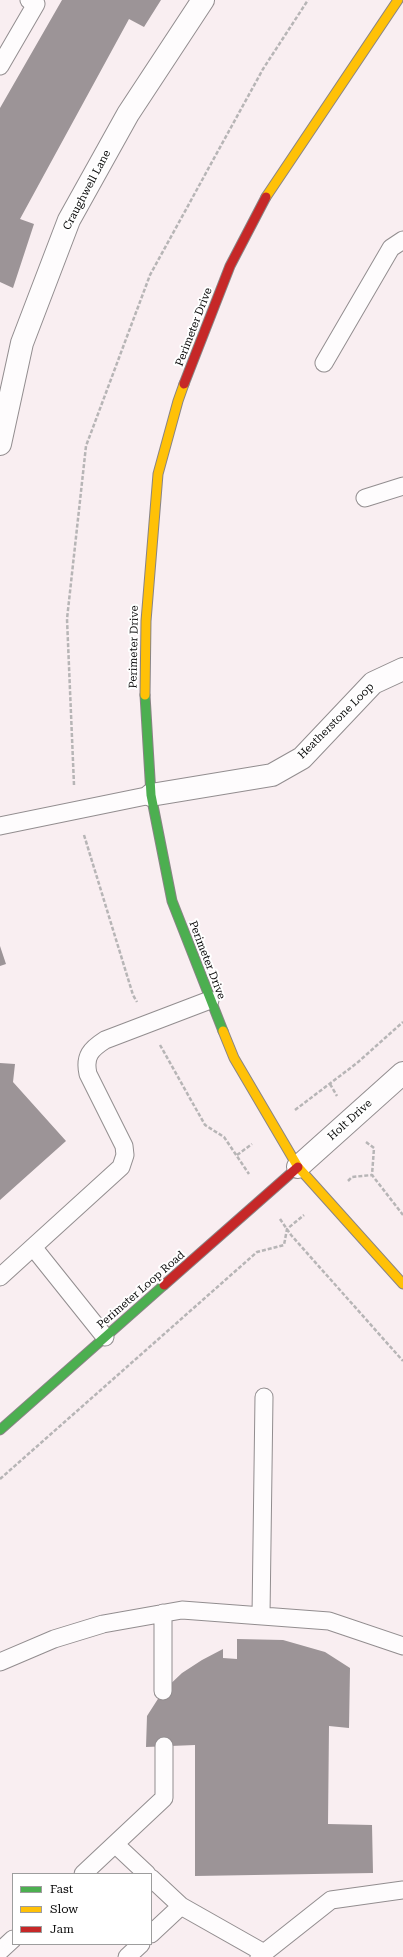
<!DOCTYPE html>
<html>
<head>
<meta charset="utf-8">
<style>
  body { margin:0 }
  #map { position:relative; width:403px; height:1957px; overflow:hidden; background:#f9eef1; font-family:"Roboto Serif",serif }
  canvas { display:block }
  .legend { position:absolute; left:12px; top:1873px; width:140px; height:72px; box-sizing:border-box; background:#fff; border:1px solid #9d9d9d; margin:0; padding:5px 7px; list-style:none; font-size:12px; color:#0b0b0b }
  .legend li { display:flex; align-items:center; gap:8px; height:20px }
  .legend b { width:20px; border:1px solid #9d9d9d }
</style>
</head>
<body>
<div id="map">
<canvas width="403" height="1957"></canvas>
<ul class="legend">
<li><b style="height:5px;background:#4caf50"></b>Fast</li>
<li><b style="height:5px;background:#ffc107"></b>Slow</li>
<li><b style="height:5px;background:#c62828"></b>Jam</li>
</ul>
</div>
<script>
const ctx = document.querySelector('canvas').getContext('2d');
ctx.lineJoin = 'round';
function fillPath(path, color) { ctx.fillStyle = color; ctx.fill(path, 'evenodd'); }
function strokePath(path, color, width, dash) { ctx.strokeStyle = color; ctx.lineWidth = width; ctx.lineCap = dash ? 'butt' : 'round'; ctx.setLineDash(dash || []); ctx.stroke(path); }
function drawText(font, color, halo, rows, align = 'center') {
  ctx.font = font + ' "Roboto Serif",serif'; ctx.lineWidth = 4; ctx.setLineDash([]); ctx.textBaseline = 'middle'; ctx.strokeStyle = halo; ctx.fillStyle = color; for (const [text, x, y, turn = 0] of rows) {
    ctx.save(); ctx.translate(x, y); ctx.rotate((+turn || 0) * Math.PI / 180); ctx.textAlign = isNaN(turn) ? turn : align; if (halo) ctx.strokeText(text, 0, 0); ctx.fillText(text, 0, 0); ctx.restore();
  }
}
fillPath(new Path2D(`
  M62 0H161L144 27 129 19 20 219 34 224 13 288 0 282V108Z
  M0 946 6 964 0 966Z
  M0 1063 15 1064 13 1082 66 1141 0 1200Z
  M237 1639 283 1640 325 1652 350 1668 349 1728 329 1726 328 1824 372 1825 373 1873 195 1876V1745L146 1747 147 1716 163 1691 182 1673 202 1660 223 1649V1658L237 1659Z`), '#9c9497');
const lane = new Path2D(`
  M0 66 36 4 29 0
  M324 363 391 248 403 240
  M365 498 403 486
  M0 826 151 795
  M33 1247 105 1337
  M0 1277 121 1167 125 1155 124 1146 88 1074C84 1056 91 1049 105 1040L210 1000
  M163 1613V1691
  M261 1615 264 1397
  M0 1662 54 1639 103 1624 182 1610 329 1621 403 1646
  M115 1844 147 1874
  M83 1874 164 1798V1746
  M151 1878 181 1906 264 1953
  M151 1934 181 1906
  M0 1951 13 1939
  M127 1957 141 1944
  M259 1957 331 1900 403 1890`);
const street = new Path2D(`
  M0 444 22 343 69 220 128 114 203 0
  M151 795 272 775 302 758 373 683 403 669
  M298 1167 403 1073`);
const fast = new Path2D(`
  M145 695 151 795 172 901 223 1031
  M0 1430 164 1285`);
const slow = new Path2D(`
  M266 197 398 0
  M145 695 146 621 158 474 178 401 184 384
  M223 1031 234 1058 298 1167 403 1284`);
const jam = new Path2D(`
  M184 384 230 266 266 197
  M164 1285 298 1167`);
strokePath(lane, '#928d8f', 19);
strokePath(street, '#928d8f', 24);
strokePath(fast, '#898485', 11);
strokePath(slow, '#898485', 11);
strokePath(jam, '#898485', 11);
strokePath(new Path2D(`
  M74 785 67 619 86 446 150 275 263 69 308 0
  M84 835 133 995 137 1002
  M160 1045 205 1125 224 1137 249 1174
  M330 1084 337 1096
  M295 1110 357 1063 403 1022
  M366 1142 374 1148 372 1175 403 1215
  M237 1155 252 1144
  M348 1181 352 1177 372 1175
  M280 1219 291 1235 403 1361
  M0 1479 257 1252 284 1245 287 1229 304 1215`), '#b7b5b6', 2.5, [4, 2]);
strokePath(lane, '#fefcfd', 17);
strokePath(street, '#fefcfd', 22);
strokePath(fast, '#4caf50', 9);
strokePath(slow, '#ffc107', 9);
strokePath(jam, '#c62828', 9);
drawText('11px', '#0b0b0b', '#fff', [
  ["Craughwell Lane",87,190,-62],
  ["Perimeter Drive",194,327,-69],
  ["Perimeter Drive",134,647,-89],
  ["Heatherstone Loop",336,721,-45],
  ["Perimeter Drive",207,960,69],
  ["Holt Drive",350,1120,-42],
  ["Perimeter Loop Road",141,1290,-41]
]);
</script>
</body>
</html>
